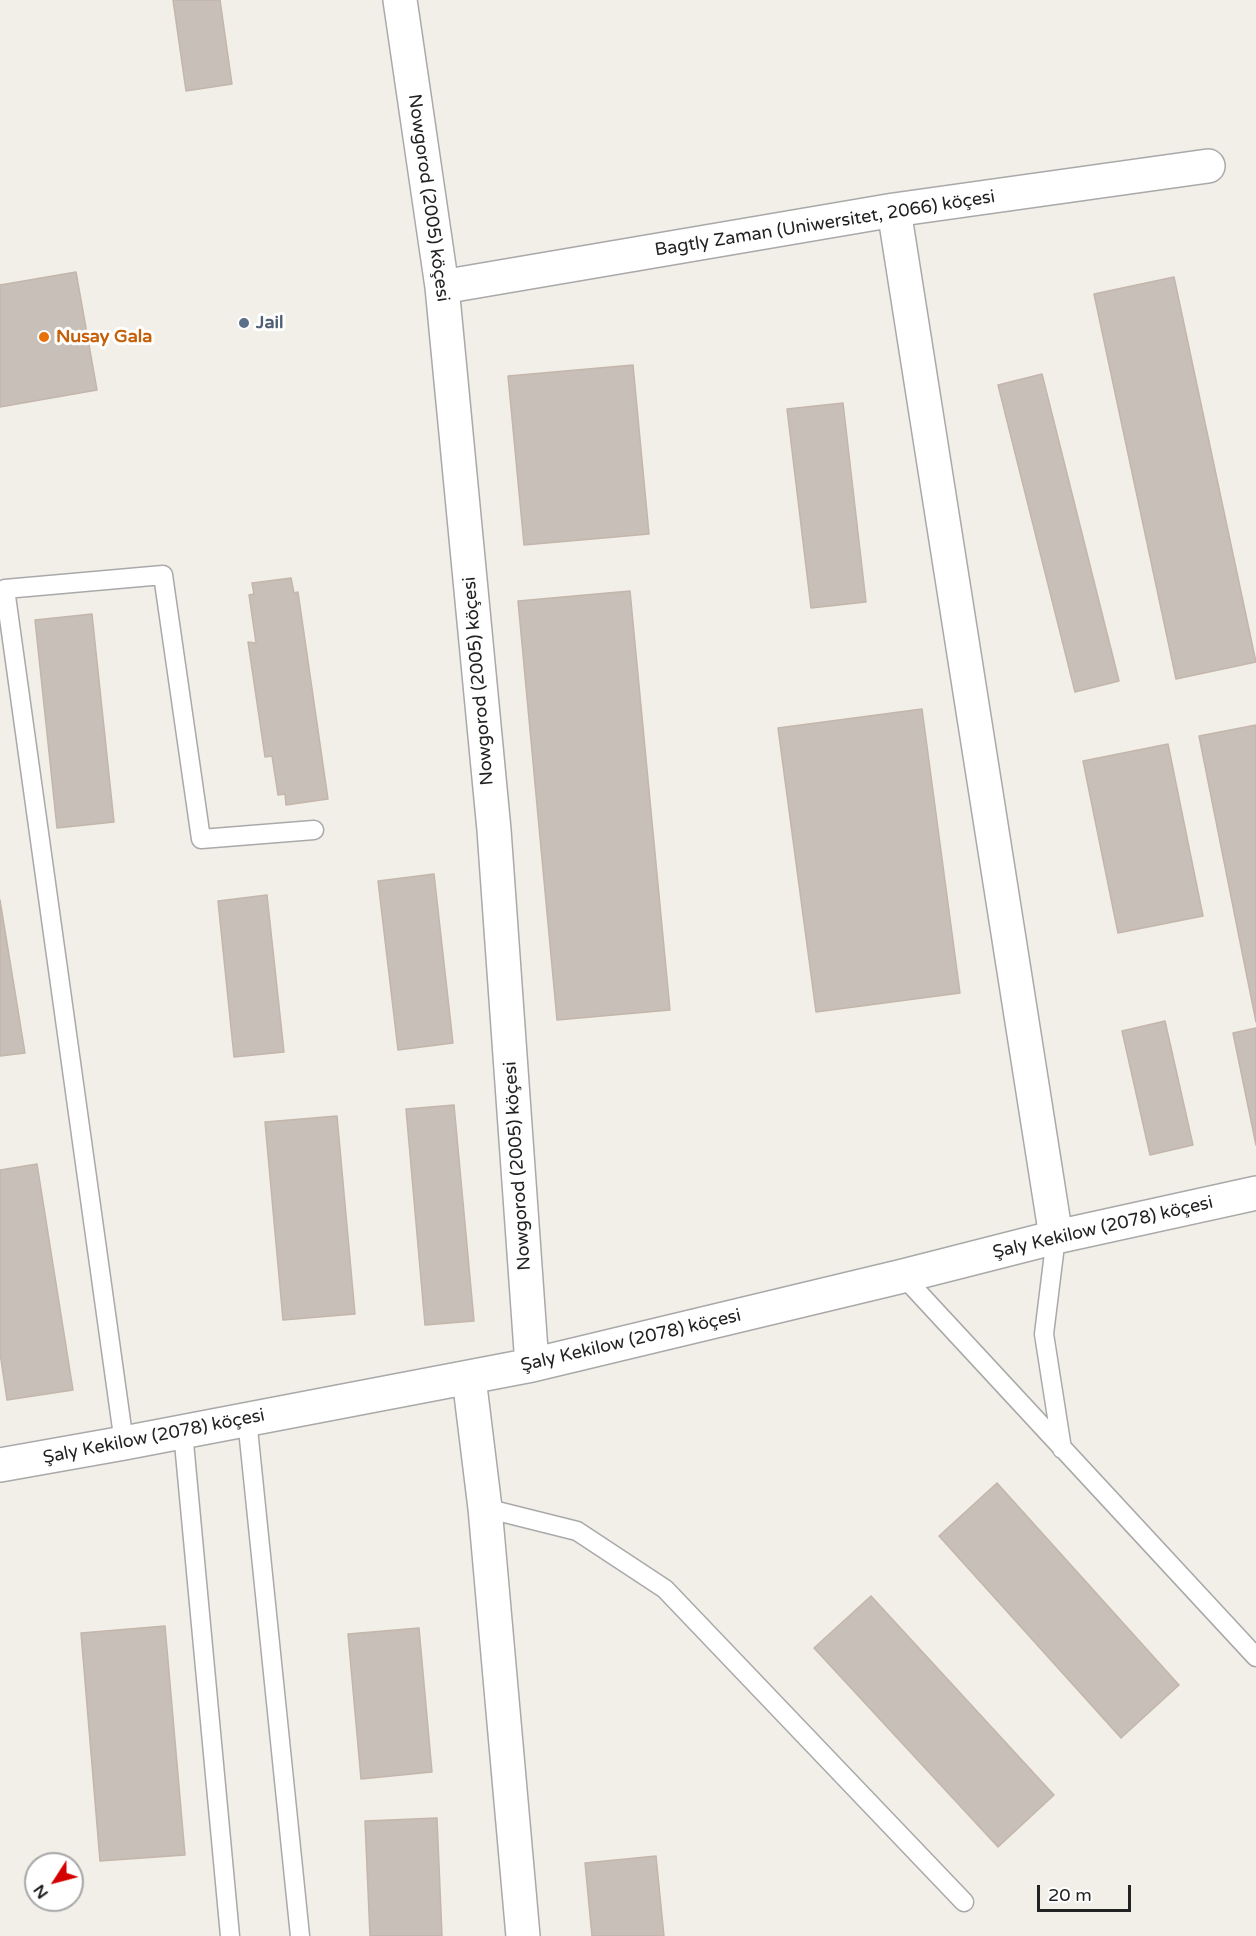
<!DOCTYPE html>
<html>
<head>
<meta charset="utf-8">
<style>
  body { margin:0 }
  #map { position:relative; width:1256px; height:1936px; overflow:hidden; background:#f2efe9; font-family:"Varela Round",sans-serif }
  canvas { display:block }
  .north { position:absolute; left:24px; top:1852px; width:60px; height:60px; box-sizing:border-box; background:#fff; border:2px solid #a7a7a7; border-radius:50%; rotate:234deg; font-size:16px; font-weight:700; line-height:24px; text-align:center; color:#222 }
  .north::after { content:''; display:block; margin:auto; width:21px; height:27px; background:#d40000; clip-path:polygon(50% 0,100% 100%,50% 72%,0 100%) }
  .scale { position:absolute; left:1037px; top:1885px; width:94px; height:27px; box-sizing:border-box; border:3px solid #222; border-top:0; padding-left:8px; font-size:18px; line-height:21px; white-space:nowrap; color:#222; -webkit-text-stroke:4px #fff; paint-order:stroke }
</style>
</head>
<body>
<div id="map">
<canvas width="1256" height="1936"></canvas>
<div class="north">N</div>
<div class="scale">20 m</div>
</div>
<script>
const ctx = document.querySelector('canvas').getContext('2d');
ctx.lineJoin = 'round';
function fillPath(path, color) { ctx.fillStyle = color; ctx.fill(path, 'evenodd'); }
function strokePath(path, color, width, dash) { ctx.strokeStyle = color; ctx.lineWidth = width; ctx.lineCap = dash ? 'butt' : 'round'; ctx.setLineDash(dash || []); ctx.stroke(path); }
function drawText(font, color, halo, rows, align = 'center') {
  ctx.font = font + ' "Varela Round",sans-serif'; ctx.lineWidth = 6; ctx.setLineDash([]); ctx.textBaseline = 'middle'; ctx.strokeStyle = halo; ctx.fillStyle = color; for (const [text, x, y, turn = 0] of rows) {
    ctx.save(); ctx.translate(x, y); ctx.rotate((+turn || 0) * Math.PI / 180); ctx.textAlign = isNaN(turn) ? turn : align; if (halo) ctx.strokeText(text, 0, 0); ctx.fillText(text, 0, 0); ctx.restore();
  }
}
const building = new Path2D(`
  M173 0H220L232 84 186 91Z
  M76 272 97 390 0 407V285Z
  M1174 277 1256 662 1176 679 1094 294Z
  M633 365 649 534 524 545 508 376Z
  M1042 374 1119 681 1075 692 998 385Z
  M843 403 866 602 811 608 787 409Z
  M291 578 294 593 298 592 328 799 286 805 285 794 278 795 272 756 265 757 248 642 256 643 249 595 254 594 252 583Z
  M630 591 670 1010 557 1020 518 601Z
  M92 614 114 822 57 828 35 620Z
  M922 709 960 993 816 1012 778 728Z
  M1256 725V1022L1199 736Z
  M1168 744 1203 916 1118 933 1083 761Z
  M434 874 453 1043 398 1050 378 881Z
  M267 895 284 1052 234 1057 218 901Z
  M0 900 25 1053 0 1056Z
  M1165 1021 1193 1145 1150 1155 1122 1031Z
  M1256 1028V1145L1233 1033Z
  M454 1105 474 1321 425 1325 406 1109Z
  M337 1116 355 1314 283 1320 265 1122Z
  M37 1164 73 1390 7 1400 0 1353V1170Z
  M997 1483 1179 1685 1121 1738 939 1536Z
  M871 1596 1054 1795 998 1847 814 1648Z
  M165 1626 185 1855 100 1861 81 1633Z
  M419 1628 432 1772 361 1779 348 1634Z
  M437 1818 442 1936H370L365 1821Z
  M656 1856 664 1936H592L585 1863Z`);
fillPath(building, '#c7bfb8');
strokePath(building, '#c4b6ab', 1.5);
const lane = new Path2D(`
  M1056 1237 1044 1334 1062 1449
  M903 1276 1256 1657
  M247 1419 300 1936
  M183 1432 230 1936
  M124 1443 5 589 163 575 201 839 314 830
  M485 1508 577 1531 665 1589 964 1902`);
const street = new Path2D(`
  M400 0 442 287 494 830 532 1365
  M894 210 1056 1237
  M442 287 894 210 1208 166
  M469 1378 485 1508 523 1936
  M0 1465 124 1443 532 1365 903 1276 1056 1237 1256 1193`);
strokePath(lane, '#a9a9a9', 21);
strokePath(street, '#a9a9a9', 36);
strokePath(lane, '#fff', 18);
strokePath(street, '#fff', 33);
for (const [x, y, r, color] of [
  [244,323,6,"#5c6f8a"],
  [44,337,6,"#e8710a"]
]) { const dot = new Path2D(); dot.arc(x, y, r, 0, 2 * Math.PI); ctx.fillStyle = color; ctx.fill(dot); strokePath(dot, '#fff', 2); }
drawText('18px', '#222', '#fff', [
  ["Nowgorod (2005) köçesi",428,198,82],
  ["Bagtly Zaman (Uniwersitet, 2066) köçesi",825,224,-9],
  ["Nowgorod (2005) köçesi",479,681,-95],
  ["Nowgorod (2005) köçesi",518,1166,-94],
  ["Şaly Kekilow (2078) köçesi",1103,1228,-13],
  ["Şaly Kekilow (2078) köçesi",631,1341,-13],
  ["Şaly Kekilow (2078) köçesi",154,1437,-11]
]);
drawText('bold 18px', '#4e5e75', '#fff', [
  ["Jail",256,323]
], 'left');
drawText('bold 18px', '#c56008', '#fff', [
  ["Nusay Gala",56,337]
], 'left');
</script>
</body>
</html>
